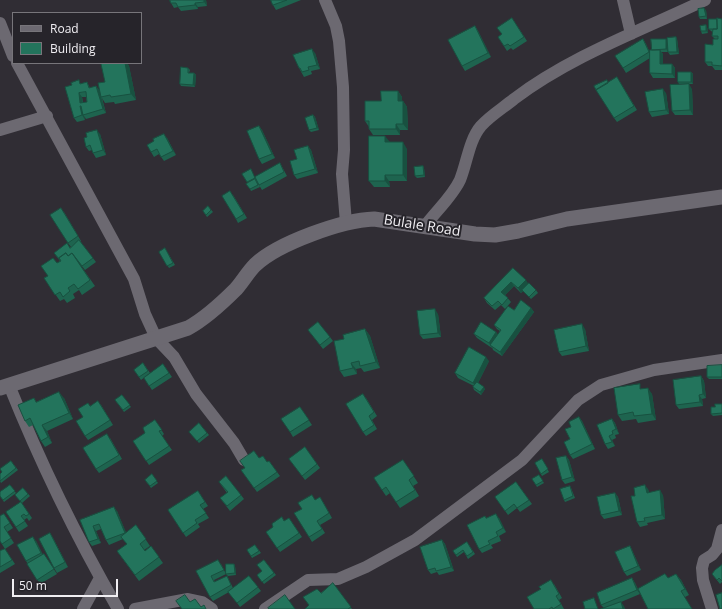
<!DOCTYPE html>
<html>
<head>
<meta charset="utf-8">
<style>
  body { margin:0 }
  #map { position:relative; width:722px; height:609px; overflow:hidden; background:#302d34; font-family:"Open Sans",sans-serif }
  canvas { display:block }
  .legend { position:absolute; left:12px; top:12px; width:130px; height:52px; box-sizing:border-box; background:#26242a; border:1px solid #77757a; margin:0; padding:5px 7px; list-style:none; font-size:12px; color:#f0eef2 }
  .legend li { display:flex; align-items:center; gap:8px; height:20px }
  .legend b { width:20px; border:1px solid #77757a }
  .scale { position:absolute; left:12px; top:579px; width:106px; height:18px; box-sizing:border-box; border:2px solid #f0eef2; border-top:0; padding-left:5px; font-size:12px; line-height:14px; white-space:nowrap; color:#f0eef2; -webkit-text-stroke:3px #26242a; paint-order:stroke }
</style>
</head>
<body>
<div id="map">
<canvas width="722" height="609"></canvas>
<ul class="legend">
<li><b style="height:5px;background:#6c6971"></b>Road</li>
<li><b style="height:11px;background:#23745c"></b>Building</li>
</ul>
<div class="scale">50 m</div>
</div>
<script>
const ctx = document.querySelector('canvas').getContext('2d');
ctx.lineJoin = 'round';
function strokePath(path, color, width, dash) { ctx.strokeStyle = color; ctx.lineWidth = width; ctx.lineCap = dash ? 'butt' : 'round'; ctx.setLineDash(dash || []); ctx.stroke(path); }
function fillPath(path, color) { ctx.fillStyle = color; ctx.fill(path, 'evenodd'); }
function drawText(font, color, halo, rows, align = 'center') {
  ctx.font = font + ' "Open Sans",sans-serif'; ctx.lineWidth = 4; ctx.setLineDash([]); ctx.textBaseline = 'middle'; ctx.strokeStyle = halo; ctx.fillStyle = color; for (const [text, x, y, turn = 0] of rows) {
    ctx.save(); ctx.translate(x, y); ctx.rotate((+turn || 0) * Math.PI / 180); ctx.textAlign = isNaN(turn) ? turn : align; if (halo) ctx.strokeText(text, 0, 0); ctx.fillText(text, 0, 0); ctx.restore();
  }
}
strokePath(new Path2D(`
  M325 0 336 26 339 41 343 87 344 150 342 174 346 223
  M623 0 631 34
  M0 23 13 56
  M17 63 134 279 145 314 156 338 174 357 196 394 234 443 244 460
  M0 130 47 116
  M425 226C436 211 452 197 460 180 467 163 469 140 481 126 490 116 503 108 514 99 571 56 640 31 705 0
  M9 385C40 462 77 538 118 609
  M83 609 100 578
  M135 609 188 599 202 602 212 609
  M265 609 308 580 338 579 366 567 415 540 522 460 578 400 601 385 654 370 722 360
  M712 609 703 580 702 568 704 560 712 555 717 549 722 530`), '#6c6971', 12);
strokePath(new Path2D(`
  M0 388 188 328C206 318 222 303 236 289 243 281 248 272 255 265 278 243 343 220 374 219L475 234 495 235 518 231 567 219 722 197`), '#6c6971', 15);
fillPath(new Path2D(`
  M206 0 207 6 198 7V9L181 11 178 7 174 8 171 3Z
  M271 0H301L276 10 273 5Z
  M706 10 707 19H700L699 17Z
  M512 18 527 41 513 50 511 48 507 51 498 37 502 34Z
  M717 19H722V70H715L712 66H708L705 62 715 39 712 36 713 32 711 31 709 29Z
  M706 25 707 27 708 33 702 34 701 31Z
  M475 26 478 31 491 57 465 71 462 66Z
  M676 37 677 39 679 54 670 55 668 52V47V52H661L663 54V64H672L675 68V78H653L650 73V58L626 73 623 68 643 39 646 44 650 53 652 50 666 39 667 41Z
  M315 53 320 69 311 71 312 74 304 77 299 68Z
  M107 63H127L129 66 136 100 115 104 114 102 105 103 102 98 106 113 86 119 84 116 85 120 77 122 74 118 65 87 87 82 90 88 96 86 99 90 100 94 105 82ZM82 97H86L87 102H83Z
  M188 68 190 70 189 73H194L196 75 195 87 181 86 180 84Z
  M691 72 693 74V84H679L678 82Z
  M609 82H620L637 110 617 122 614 118Z
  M692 89 693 115H675L672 111Z
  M398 91 402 97V101H403L407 107 408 130H400V135H373L369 129V127L365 121 381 101Z
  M666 93 669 114 652 117 649 112Z
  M313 115 315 117 319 130 311 132 309 130Z
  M259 126 262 130 275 158 262 164 259 159Z
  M100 134 106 155 96 158 93 153 92 150 89 151 86 147Z
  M167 138 176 155 164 161 159 154 154 157 151 152Z
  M390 142 407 149V181H389L390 187H374L369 181Z
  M308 146 311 150 318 173 297 179 294 175 297 159Z
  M280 163 287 176 262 190 256 180 260 187 251 191 250 189 248 183 242 174 255 177Z
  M423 166 424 168 425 177 417 178 415 176Z
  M233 195 247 218 238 223 236 219Z
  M208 206 213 212 207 217 203 211Z
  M64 212 81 241H80L96 262 85 270 76 259 95 286 82 295 79 290 73 294 75 298 67 303 64 299 60 301 44 278 48 276 57 263 60 261 54 253 71 247 68 243Z
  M166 250 175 265 169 268 159 252Z
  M513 268 528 284 536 290 538 293 531 299 523 291 521 293 514 286 505 295 511 302 505 309 501 305 495 310 487 303 484 298Z
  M531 308 534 312 502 356 493 350 492 347V348L477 338 474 334 496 332 498 335 500 331 497 329 494 325 514 310Z
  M438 314 441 337 423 339 420 335Z
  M365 329 370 336 380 368 364 372 361 368 356 369 357 374 344 377 340 371 344 339Z
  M585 329 589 351 562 356 559 352Z
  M308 330 330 337 333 341 323 349Z
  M489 361 478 383 485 389 481 395 474 390 473 387 474 386 458 378 455 373Z
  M143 363 150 373 141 380 134 370Z
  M163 364 172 377 152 390 144 378Z
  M722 365V379H709L707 377Z
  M701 376 704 381 706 398 702 399 703 406 679 409 676 405Z
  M643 389 652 394 656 420 638 423 636 419 622 421 618 415Z
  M122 395 131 407 124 412 115 400Z
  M64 398 73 419 47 431 52 443 45 447 41 441 33 425 29 427 25 421 37 402Z
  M366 398 377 416 372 420 377 429 366 436 363 432Z
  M722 404V415L713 416 711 414Z
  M101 405 113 425 88 440 85 436 83 417 90 406Z
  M300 407 312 425 293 437 290 432Z
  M579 417 582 421 595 449 573 459 570 455 571 427Z
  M612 419 615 423 619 434 615 435 616 438 612 440 615 446 608 449 605 444Z
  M155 420 164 434 162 436 172 450 149 465 133 441 145 433Z
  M199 423 209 435 199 443 191 434Z
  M110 438 122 459 99 473 96 469Z
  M305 447 320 468 305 480 289 459Z
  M566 456 569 460 575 481 565 484 562 480Z
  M259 458 267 462 269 461 280 476 257 492 241 470Z
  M542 459 549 472 542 476 535 463Z
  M403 460 418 483 413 486 419 496 400 508 390 493 386 496 374 478Z
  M11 461 18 470 1 483 0 481 2 472Z
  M152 474 158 483 151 488 145 480Z
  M539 475 544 483 537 487 532 479Z
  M219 482 241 495 244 499 230 511 220 498 227 493Z
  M516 482 532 504 520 512 517 508 508 515 495 497Z
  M10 485 16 493 4 502 0 496Z
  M23 488 30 496 22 503 15 495Z
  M571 488 575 498 565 502 564 500Z
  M648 489 649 493 663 495 665 519 647 523 648 525 640 527 637 522 635 496Z
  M198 491 208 506 203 509 209 518 198 524 200 527 186 537 168 510Z
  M615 493 618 497 622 515 604 519 601 515Z
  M315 500 323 502 332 518 320 525 325 533 312 542 309 537Z
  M21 502 32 518 29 521 27 518 24 520 28 526 19 532 6 512Z
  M117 511 126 533 136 525 150 546 144 550 145 551 151 546 163 563 139 581 117 551 127 544 123 539 109 545 106 540 101 529 96 531 101 543 92 546 89 542 80 520Z
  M4 514 13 528 7 532 14 543 5 549 0 541Z
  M289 518 302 537 280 552 266 532Z
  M486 518H499L506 532 499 536 501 541 491 545 493 548 482 553 479 549Z
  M50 533 53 538 68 567 57 573 54 568Z
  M442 540 445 544 454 571 439 575 437 572 431 574 428 570Z
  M36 541 43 555 44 554 57 574 40 584 26 561Z
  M467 542 475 554 468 559 464 552 457 557 453 551Z
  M255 545 261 553 252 558 247 550Z
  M630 546 632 550 641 570 627 576 624 572Z
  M5 549 15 564 0 573V551Z
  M264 560 276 575 264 584 257 575 262 571Z
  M221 564 226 574 234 564 235 566 236 575 228 576 226 574 214 580 215 582 227 576 233 588 249 576 261 591 240 607 229 592 213 601 210 597 196 571Z
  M722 565V582L720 584 712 574Z
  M665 574 668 578 676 574 681 580 689 595 685 597 638 590 640 594 621 602 625 609H601L604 608 601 605 632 578 635 583 638 589Z
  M333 583 352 609H305L309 605 303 597 321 593Z
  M554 584 562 598 559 600 564 609H534Z`), '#1e644f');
fillPath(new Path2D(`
  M204 0H206L207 6 204 2Z
  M195 3 198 7V9L195 5Z
  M704 8 706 10 707 19 706 16Z
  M706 25 707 27 708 33 706 31Z
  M475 26 478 31 491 57 488 53Z
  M676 37 677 39 679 54 677 52Z
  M643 39 646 44 652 57 649 52Z
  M666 39 668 41V52L666 49Z
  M312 49 315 53 320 69 317 65Z
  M660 50 663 54V68L660 64Z
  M125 63H127L129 66 136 100 131 94Z
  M672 64 675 68V78L672 74Z
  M691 72 693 74V84L691 82Z
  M194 73 196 75 195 87 193 85Z
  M689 84 692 89 693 115 690 110Z
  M96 86 99 90 106 113 103 109Z
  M663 89 666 93 669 114 666 110Z
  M398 91 402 97V107L398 101Z
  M79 93 82 97 83 107 80 103Z
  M403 101 407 107 408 130 403 124Z
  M80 106 82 110 85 120 82 115Z
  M313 115 315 117 319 130 317 128Z
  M396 124 400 130V135L396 129Z
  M259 126 262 130 275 158 272 154Z
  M97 130 100 134 106 155 103 150Z
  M164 134 167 138 176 155 173 151Z
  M385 136 390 142H385Z
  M403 142 407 149V181L403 175Z
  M308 146 311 150 318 173 315 169Z
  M423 166 424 168 425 177 424 175Z
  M385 175 389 181 390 187 385 181Z
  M526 280 529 285 521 293 518 288Z
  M511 282 514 286 504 296 501 292Z
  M531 308 534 312 502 356 500 352Z
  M435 309 438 314 441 337 438 333Z
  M582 324 585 329 589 351 586 346Z
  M365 329 370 336 380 368 376 362Z
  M496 332 499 336 490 345 492 347V348L489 343Z
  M486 357 489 361 476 387 473 383Z
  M351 363 356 369 357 374 353 368Z
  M701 376 704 381 706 398 703 394Z
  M484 387 485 389 481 395 480 392Z
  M648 388 652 394 656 420 652 414Z
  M59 392 64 398 73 419 69 413Z
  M699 395 702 399 703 406 700 402Z
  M579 417 582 421 595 449 592 444Z
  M612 419 615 423 619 434 616 429Z
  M42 425 47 431 52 443 48 437Z
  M609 436 612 440 615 446 612 442Z
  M566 456 569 460 575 481 572 477Z
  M645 485 648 489 650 497 647 493Z
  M660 490 663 495 665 519 662 515Z
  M615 493 618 497 622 515 619 511Z
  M114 507 117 511 128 537 125 533Z
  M496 514 499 518 506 532 503 528Z
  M93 526 96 531 101 543 98 539Z
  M50 533 53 538 68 567 65 562Z
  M33 537 36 541 44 557 41 553Z
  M442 540 445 544 454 571 451 567Z
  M630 546 632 550 641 570 638 566Z
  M234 564 235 566 236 575 235 573Z
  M676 574 681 580 689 595 685 589Z
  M632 578 635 583 640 594 637 590Z
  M621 602 624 606 625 609H623Z`), '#185140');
const building = new Path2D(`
  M170 0H204V2L195 3V5L178 7 176 3H171Z
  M271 0H287L273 5Z
  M704 8 706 16 699 17 698 9Z
  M512 18 524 37 510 46 508 44 504 46 498 37 502 34 497 28Z
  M717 18 722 19V66L712 65V62H705V44L713 45V39H718V36H712L713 29H717Z
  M709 19H717V29H709Z
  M706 25V31H701L700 26Z
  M475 26 488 53 462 66 448 40Z
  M676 37 677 52H668L667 38Z
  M643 39 649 52 623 68 615 56Z
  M651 39H666V49L652 50Z
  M312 49 317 65 308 67 309 70 302 72 300 68H299L293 55Z
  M650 50H660V64H672V74L650 73Z
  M107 63H125L131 94 111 97 110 95 101 97 98 83 105 82 101 64Z
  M181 67 188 68V73H194L193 85 180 84Z
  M678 72H691V82H678Z
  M617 77 634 106 614 118 596 90Z
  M79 80 80 84 87 82 89 88 96 86 103 109 83 115 81 106H80L82 115 74 118 65 87 72 85 71 83ZM86 92 87 102 80 103 79 93Z
  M607 80 608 83 596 90 594 86Z
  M689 84 690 110 672 111 670 85Z
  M663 89 666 110 649 112 645 92Z
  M381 91H398V101H403V124H396V129H369V121H365V101H381Z
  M313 115 317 128 309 130 305 118Z
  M259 126 272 154 259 159 247 131Z
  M97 130 103 150 93 153 90 145 86 147 84 138 87 137 86 133Z
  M164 134 173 151 161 157 157 149 151 152 147 145 154 141 153 139Z
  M369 136H385V142H403V175H385V181H369Z
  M308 146 315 169 294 175 290 161 297 159 294 150Z
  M280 163 284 172 259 185 255 177Z
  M423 166 424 175 415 176 414 167Z
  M251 169 255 178 247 182 242 174Z
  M255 179 258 185 250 189 246 184Z
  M230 191 244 214 236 219 222 196Z
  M208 206 211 210 206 215 203 211Z
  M61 208 78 236 68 243 50 215Z
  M79 240 93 258 82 266 72 253 68 256 66 253 59 258 60 260 54 253 67 243 70 248Z
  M165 248 173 263 167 266 159 252Z
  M66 253 68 256 72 253 90 280 78 289 74 284 68 288 70 291 63 297 60 292 55 295 44 278 48 276 41 266 53 258 57 263 61 261 59 258Z
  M513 268 526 280 518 288 511 282 501 292 508 298 502 305 498 301 492 306 484 298Z
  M529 283 536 290 529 297 522 290Z
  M521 300 531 308 500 352 490 345 501 330 494 325 508 306 514 310Z
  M435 309 438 333 420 335 417 311Z
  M318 322 330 337 320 345 308 330Z
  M481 322 496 332 489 343 474 334Z
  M582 324 586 346 559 352 554 330Z
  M365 329 376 362 360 366 359 361 351 363 353 368 340 371 334 341 344 339 343 335Z
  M469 347 486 357 473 383 455 373Z
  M143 363 148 371 139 377 134 370Z
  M163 364 169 373 149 386 144 378Z
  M722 365V377H707V366Z
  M701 376 703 394 699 395 700 402 676 405 673 380Z
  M477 382 484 387 480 392 473 387Z
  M640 384V389L648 388 652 414 634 416 633 412 618 415 614 388Z
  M59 392 69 413 42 425 48 437 41 441 30 418 25 421 18 405 34 398 36 402Z
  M363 394 374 412 369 416 374 425 363 432 346 404Z
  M122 395 130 405 123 410 115 400Z
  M98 401 110 420 85 436 76 421 83 417 78 409 88 403 90 406Z
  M715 404H722V413L711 414V407H715Z
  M300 407 309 420 290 432 281 419Z
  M579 417 592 444 570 455 564 442 570 439 565 429 571 427 569 422Z
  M612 419 616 429 612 431 613 434 609 436 612 442 605 444 597 425Z
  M155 420 162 430 159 431 169 446 146 461 133 441 145 433 143 428Z
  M199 423 207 433 197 441 189 432Z
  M107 434 119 455 96 469 83 448Z
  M305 447 317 464 302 476 289 459Z
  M254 451 259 458 263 456 267 462 269 461 277 472 254 488 241 470 245 468 240 461Z
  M566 456 572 477 562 480 556 458Z
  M542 459 548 469 541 474 535 463Z
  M403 460 414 476 409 480 415 490 396 502 386 487 382 490 374 478Z
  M11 461 16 468 0 481V474L2 472 0 469Z
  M152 474 157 481 150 486 145 480Z
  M539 475 543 481 536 485 532 479Z
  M226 476 241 495 227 506 220 498 228 492 219 482Z
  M516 482 529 500 517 508 514 504 505 511 495 497Z
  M10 485 15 491 3 500 0 496V492Z
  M645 485 647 493 660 490 662 515 644 518 645 521 637 522 631 496H635L634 488Z
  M570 486 573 496 564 500 560 489Z
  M23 488 28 494 20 501 15 495Z
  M198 491 205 502 200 505 206 513 195 520 197 523 183 533 168 510Z
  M615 493 619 511 601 515 597 497Z
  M312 495 315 500 320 497 329 513 317 521 322 529 309 537 294 513 302 509 298 503Z
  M21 502 29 514 26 516 24 514 21 516 25 521 16 527 6 512Z
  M114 507 125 533 106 540 99 524 93 526 98 539 89 542 80 520Z
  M4 514 10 523 4 527 11 538 2 544 0 541V516Z
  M496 514 503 528 496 532 498 536 488 541 490 544 479 549 467 525 485 516 486 518Z
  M282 517 284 521 289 518 299 533 277 548 266 532 273 527 272 524Z
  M136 525 146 539 140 544 145 551 151 546 159 557 135 575 117 551 127 544 121 537Z
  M50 533 65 562 54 568 39 539Z
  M33 537 41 553 26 561 17 545Z
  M442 540 451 567 436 571 435 568 428 570 420 547Z
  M467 542 473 552 467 556 463 550 456 555 453 551Z
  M255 545 259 551 251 556 247 550Z
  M630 546 638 566 624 572 615 552Z
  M5 549 12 560 0 567V551Z
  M44 554 54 569 37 580 27 564Z
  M218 560 224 570 211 576 214 582 227 576 231 585 210 597 196 571Z
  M264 560 274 573 262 582 257 575 262 571 257 565Z
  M226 564H234L235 573 226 574Z
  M722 565V581L719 578 717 580 712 574 715 570Z
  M665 574 668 578 676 574 685 589 681 591 692 609H648L638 589Z
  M249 576 258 587 237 603 228 592Z
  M632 578 637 590 601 605 597 593Z
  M551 580 559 594 556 596 561 604 553 609 552 607 549 609H534L527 597 541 589 539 587Z
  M333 583 351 607 348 609H305L309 605 303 597 317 589 321 593Z
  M722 593V609H720L716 595Z
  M185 595 190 602 195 599 201 607 204 605 206 609H182L176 601Z
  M285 595 295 609H269L268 608Z
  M594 598 598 609H585L583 602Z
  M621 602 623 609H601Z`);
fillPath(building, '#23745c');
strokePath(building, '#185140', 1);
drawText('14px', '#f0eef2', '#26242a', [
  ["Bulale Road",422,226,9]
]);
</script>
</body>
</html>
